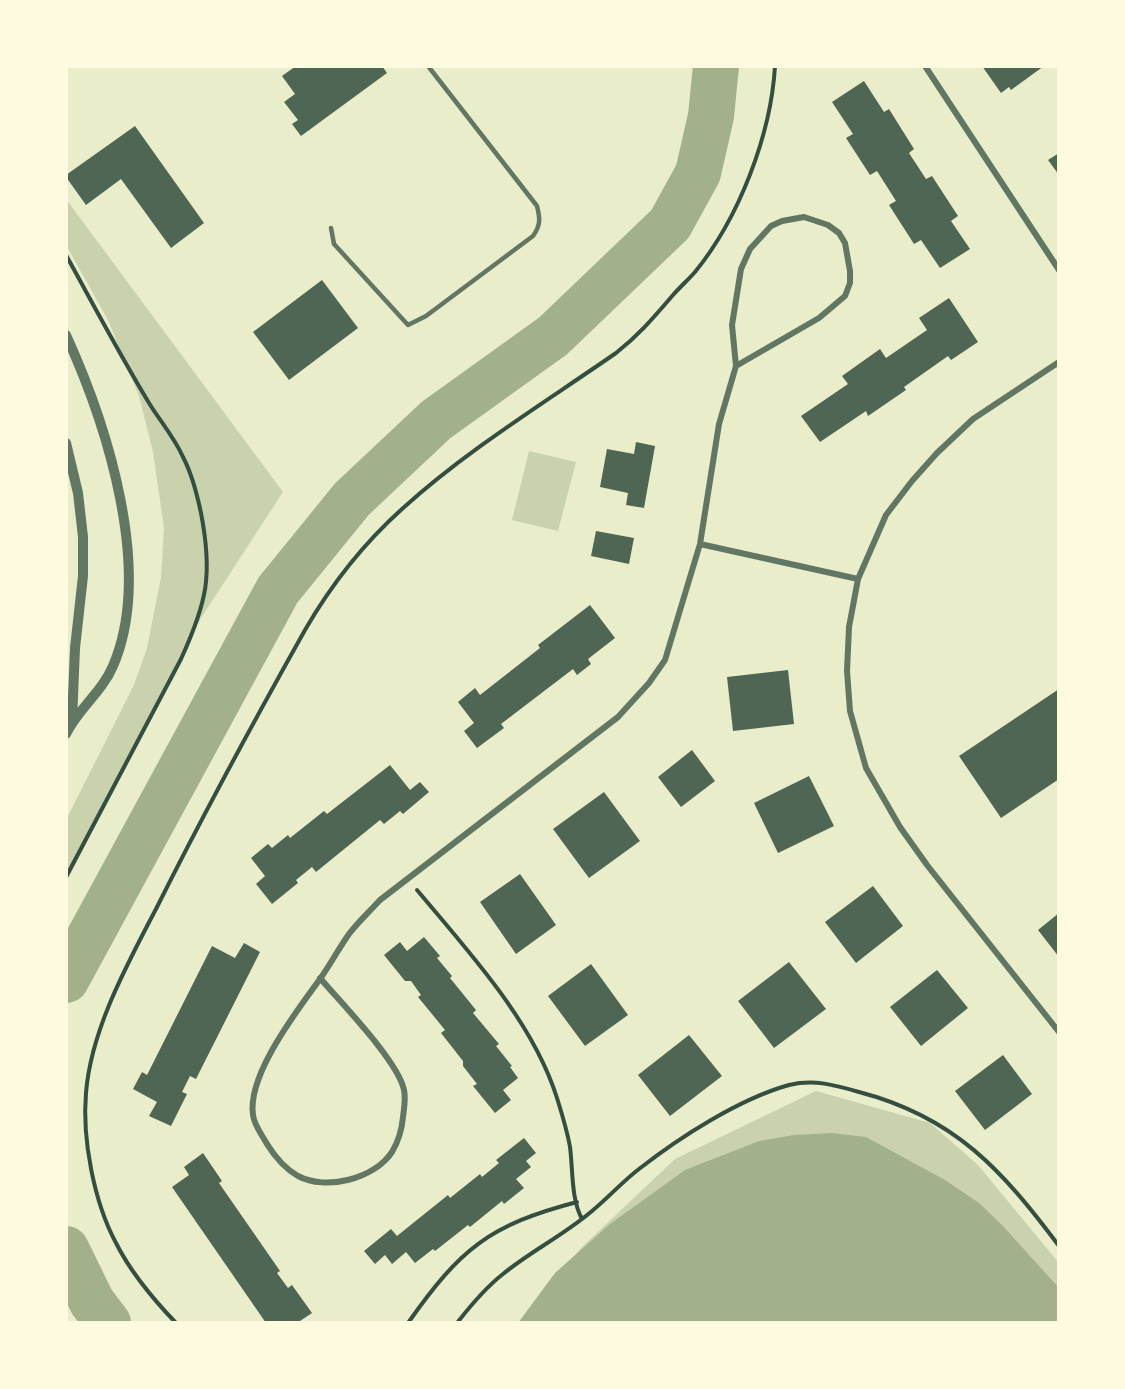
<!DOCTYPE html>
<html>
<head>
<meta charset="utf-8">
<style>
  body { margin:0 }
  #map { position:relative; width:1125px; height:1389px; overflow:hidden; background:#e9edc9; font-family:"Source Sans 3",sans-serif }
  canvas { display:block }
  .frame { position:absolute; inset:0; border:68px solid #fefae0; pointer-events:none }
</style>
</head>
<body>
<div id="map">
<canvas width="1125" height="1389"></canvas>
<div class="frame"></div>
</div>
<script>
const ctx = document.querySelector('canvas').getContext('2d');
ctx.lineJoin = 'round';
function fillPath(path, color) { ctx.fillStyle = color; ctx.fill(path, 'evenodd'); }
function strokePath(path, color, width, dash) { ctx.strokeStyle = color; ctx.lineWidth = width; ctx.lineCap = dash ? 'butt' : 'round'; ctx.setLineDash(dash || []); ctx.stroke(path); }
fillPath(new Path2D(`
  M66 199 283 492 201 618 66 883V820L134 685 147 648 161 577 164 528 153 452 139 396 108 320 66 245Z
  M529 451 576 462 558 531 512 520Z
  M816 1091 930 1123 978 1165 1059 1263V1323H519L582 1247 675 1159Z`), '#cad2ad');
fillPath(new Path2D(`
  M832 1133 866 1137 945 1180 979 1203 1002 1225 1059 1288V1323H518L555 1273 610 1224 685 1170 759 1141 794 1135Z`), '#a3b18a');
strokePath(new Path2D(`
  M66 980 278 590 352 499 436 420 553 336 670 224 698 173 711 116 716 66
  M66 1249 92 1302 108 1323`), '#a3b18a', 46);
fillPath(new Path2D(`
  M296 66H382L387 73 301 136 292 124 298 120 284 102 295 94 282 76Z
  M982 66H1044L1011 90 1009 87 1001 93Z
  M864 81 884 112 889 109 914 149 909 153 926 179 932 176 958 216 951 221 970 249 940 268 921 240 914 244 889 205 896 201 877 171 870 175 846 138 853 134 832 102Z
  M135 126 204 223 171 248 121 179 86 205 66 177V175Z
  M1059 153V175L1048 160Z
  M322 280 358 328 289 380 253 332Z
  M949 298 978 342 951 360 948 356 904 387 906 390 868 416 866 411 820 442 801 416 848 384 842 376 880 349 886 358 927 330 919 318Z
  M636 442 655 446 644 508 626 505 628 493 600 487 607 449 634 454Z
  M596 531 634 538 629 564 591 556Z
  M590 605 615 638 588 659 591 664 577 675 573 669 501 724 504 728 477 748 464 731 474 723 458 702 475 688 480 695 540 648 538 645Z
  M788 670 794 724 733 731 727 677Z
  M1059 689V779L1001 818 959 756Z
  M692 750 715 781 681 807 658 777Z
  M390 765 410 790 420 782 429 792 403 814 400 811 384 824 380 820 316 872 312 867 296 880 298 883 272 904 256 884 265 876 251 858 268 844 272 848 288 835 290 838 324 811 327 814Z
  M809 776 834 826 778 853 754 803Z
  M604 792 640 841 589 878 553 829Z
  M520 874 556 925 516 954 480 902Z
  M873 886 903 926 856 963 825 922Z
  M1059 913V957L1038 930Z
  M424 937 440 956 437 958 452 976 450 978 476 1010 473 1013 499 1044 496 1046 512 1066 510 1067 518 1078 503 1090 511 1100 495 1113 473 1086 477 1084 463 1066V1061L441 1033 445 1030 418 997 421 995 411 981H405L384 955 400 942 407 951Z
  M244 943 260 952 196 1079 190 1076 182 1092 187 1094 171 1126 149 1116 157 1102 133 1089 142 1072 147 1075 212 946 235 958Z
  M789 962 826 1009 774 1048 738 1001Z
  M591 964 628 1015 585 1046 548 996Z
  M937 970 968 1008 921 1046 890 1007Z
  M689 1035 722 1076 670 1116 638 1075Z
  M1003 1055 1032 1094 985 1130 955 1091Z
  M524 1138 536 1153 526 1161 531 1167 516 1179 524 1188 504 1204 502 1201 470 1227 468 1225 435 1251 433 1249 415 1263 406 1252 392 1264 385 1255 375 1264 364 1251 391 1229 397 1236 448 1195 450 1198 480 1174 482 1177 499 1163 496 1160Z
  M203 1153 222 1181 219 1183 280 1271 277 1273 288 1288 292 1285 312 1313 297 1323H266L172 1187 189 1175 184 1167Z`), '#4f6655');
strokePath(new Path2D(`
  M66 255C93 304 120 355 149 403 160 421 174 437 183 457 192 474 197 494 201 513 213 575 207 602 181 659L66 877
  M417 890C468 951 533 1021 557 1098 562 1114 567 1130 570 1147 573 1170 571 1199 582 1219
  M176 1323C153 1299 131 1273 116 1243 94 1202 82 1139 86 1093 91 1029 128 963 157 907 204 813 254 721 305 630 331 585 363 544 402 509 467 450 544 403 616 353 639 335 654 317 673 295 680 287 688 280 695 272 739 218 771 135 775 66
  M408 1323C460 1249 489 1225 577 1202
  M457 1323C471 1305 485 1288 503 1274 531 1251 564 1235 592 1211 608 1198 622 1182 639 1169 680 1137 739 1099 789 1085 814 1079 835 1085 859 1092 955 1117 1002 1170 1059 1246`), '#344e41', 4);
strokePath(new Path2D(`
  M331 228 334 244 408 325 426 316 533 236C541 225 540 218 537 206L428 66`), '#617663', 4.5);
strokePath(new Path2D(`
  M925 66 1059 270
  M1059 362 973 419 937 453 912 481 886 515 858 579 849 627 847 671 850 711 866 768 900 827 927 865 1059 1032
  M700 544 858 579
  M320 978C341 1003 398 1061 404 1090 406 1099 404 1108 403 1117 402 1128 398 1142 392 1152 374 1179 326 1191 298 1176 284 1168 275 1157 267 1144 262 1135 254 1125 253 1115 247 1075 297 1011 320 979 330 965 339 948 349 934 358 922 370 911 380 900L618 717 649 683 665 660 700 544 719 424 736 366 732 325 741 269 750 249 771 226 782 221 804 217 828 225 839 233 845 243 850 271V283L845 296 819 318 736 366`), '#617663', 6);
strokePath(new Path2D(`
  M66 335C107 425 154 571 113 666 102 692 78 709 66 734
  M66 443 78 493 83 537V576L75 648 72 721`), '#617663', 10);
</script>
</body>
</html>
